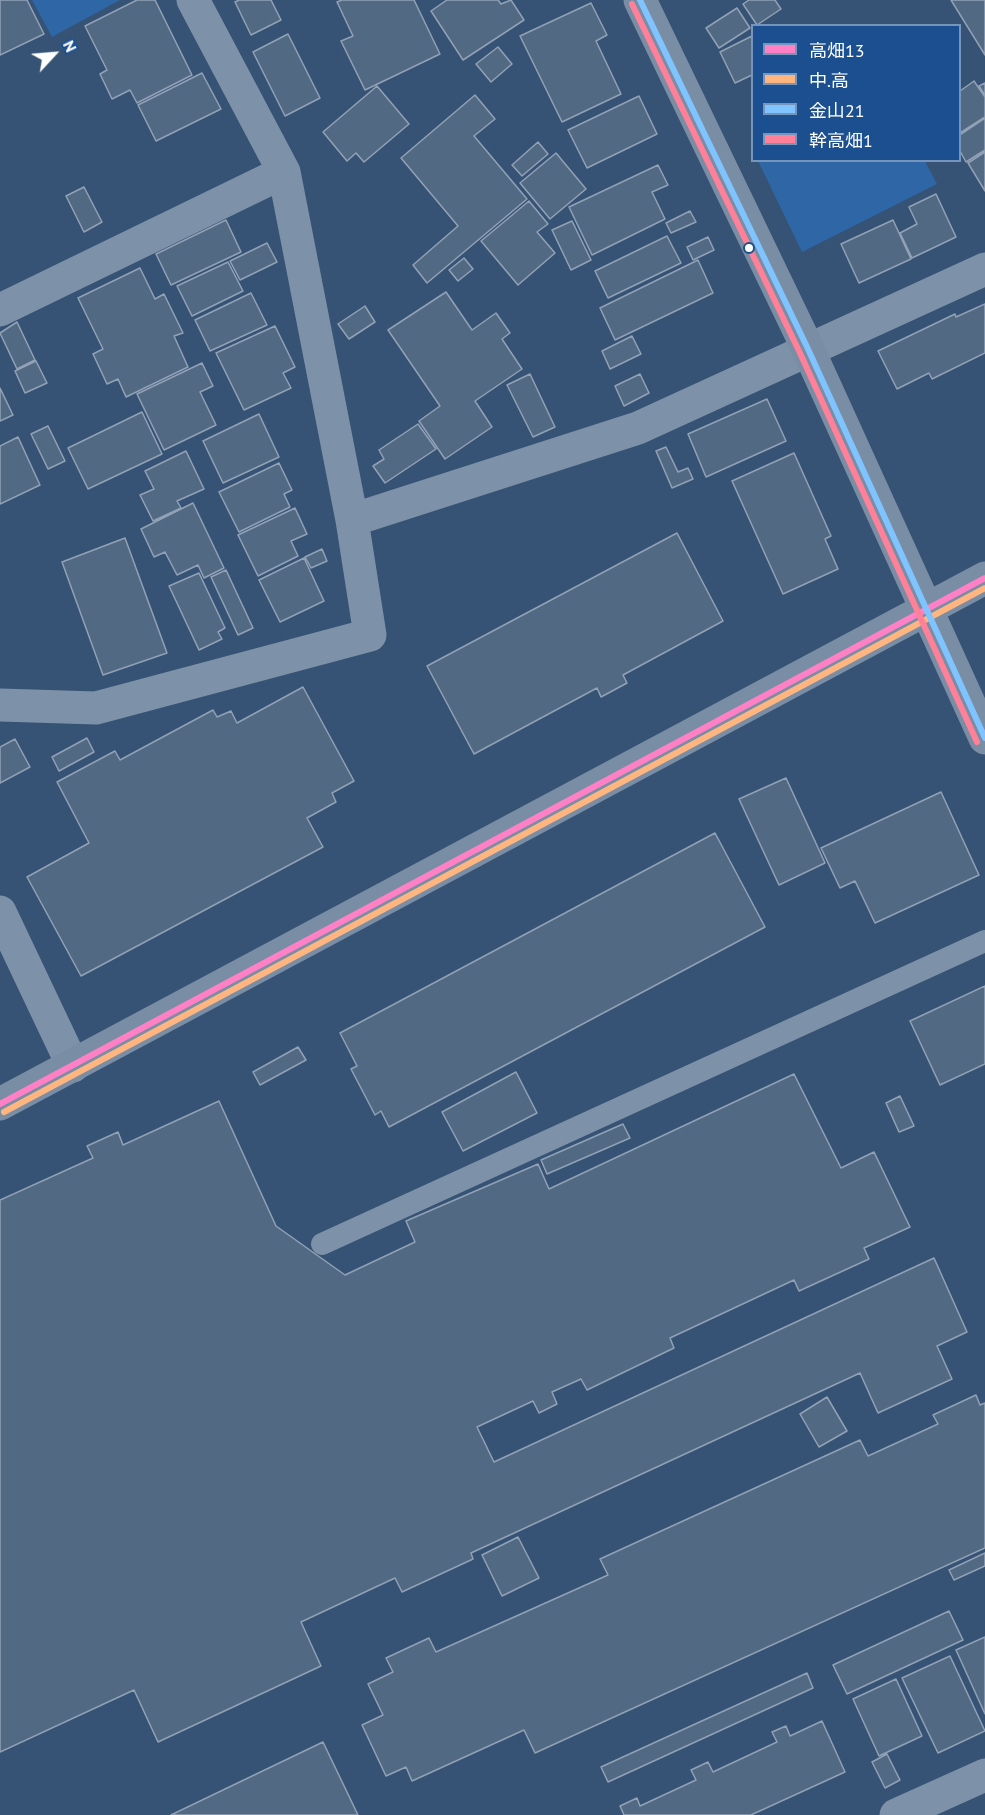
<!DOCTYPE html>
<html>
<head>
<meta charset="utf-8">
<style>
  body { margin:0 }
  #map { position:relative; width:985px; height:1815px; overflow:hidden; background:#365274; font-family:"PT Sans","Noto Sans JP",sans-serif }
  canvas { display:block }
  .legend { position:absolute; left:751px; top:24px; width:210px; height:138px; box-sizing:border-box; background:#1b4f8f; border:2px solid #7695bc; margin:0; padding:8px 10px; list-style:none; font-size:18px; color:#fff }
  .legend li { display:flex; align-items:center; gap:12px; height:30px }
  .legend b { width:30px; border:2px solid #7695bc }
  .north { position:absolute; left:24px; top:24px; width:60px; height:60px; -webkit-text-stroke:4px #1b4f8f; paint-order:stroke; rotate:64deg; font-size:16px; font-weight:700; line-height:24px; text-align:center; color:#fff }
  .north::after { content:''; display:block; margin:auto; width:21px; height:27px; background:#fff; clip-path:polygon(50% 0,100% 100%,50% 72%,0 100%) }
</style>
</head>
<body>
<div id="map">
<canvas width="985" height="1815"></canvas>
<ul class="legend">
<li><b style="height:8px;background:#ff80c5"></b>高畑13</li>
<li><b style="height:8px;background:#ffb580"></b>中.高</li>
<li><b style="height:8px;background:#80c4ff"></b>金山21</li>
<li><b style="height:8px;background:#ff8098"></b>幹高畑1</li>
</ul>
<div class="north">N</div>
</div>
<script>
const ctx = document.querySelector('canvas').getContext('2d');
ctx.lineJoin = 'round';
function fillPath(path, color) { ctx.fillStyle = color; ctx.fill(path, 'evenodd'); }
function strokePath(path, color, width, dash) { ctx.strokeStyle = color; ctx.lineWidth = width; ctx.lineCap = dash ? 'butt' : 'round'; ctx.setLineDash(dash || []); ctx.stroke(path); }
fillPath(new Path2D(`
  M32 0H120L52 37Z
  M758 161H925L937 184 802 252Z`), '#2f66a5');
const building = new Path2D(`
  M0 0H27L44 34 0 55Z
  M137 0H155L192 75 137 103 130 90 112 99 100 74 107 70 85 26Z
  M239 0H271L281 20 251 35 235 2Z
  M342 0H414L440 54 365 90 341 41 353 36 337 2Z
  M447 0H498L501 4 511 0 524 20 463 60 431 11Z
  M749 0H775L781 9 757 25 743 4Z
  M951 0H985V55Z
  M591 3 607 35 596 41 621 94 562 122 520 36Z
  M737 8 750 28 719 48 706 28Z
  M288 34 320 98 285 116 253 52Z
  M752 36V75L735 83 720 52Z
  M498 47 512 64 491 82 476 64Z
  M202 73 221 109 156 141 138 105Z
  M974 81 985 97V117L960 133V91Z
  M985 83V95L979 86Z
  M377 86 409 124 364 162 356 153 347 161 323 132Z
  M475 95 495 119 474 136 527 199 427 283 413 265 458 226 401 158Z
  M639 96 657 134 587 168 568 130Z
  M985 118V150L966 162 960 151V135Z
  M538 142 548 154 522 176 512 165Z
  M985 152V191L968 163Z
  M556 153 586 189 550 219 520 183Z
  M658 165 668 185 652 192 665 219 592 255 569 207Z
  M84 187 102 222 84 232 66 196Z
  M936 194 956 237 912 258 900 233 917 224 909 207Z
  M529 201 548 224 537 232 555 253 518 285 481 241Z
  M690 211 696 222 671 233 666 223Z
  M226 220 241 252 171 285 156 254Z
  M893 220 911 259 859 283 841 244Z
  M572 221 591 260 571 270 552 230Z
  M667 236 681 263 608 298 595 271Z
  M708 237 714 250 693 260 687 247Z
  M267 243 277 262 240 280 230 261Z
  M464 258 473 269 458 281 449 270Z
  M698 260 713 293 615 340 600 308Z
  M228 262 243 291 192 316 177 286Z
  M140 268 155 299 164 294 183 333 174 336 188 367 126 397 118 379 107 384 93 354 103 349 78 298Z
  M446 292 472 330 496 313 510 333 502 339 522 369 475 401 492 427 445 459 419 421 440 406 388 330Z
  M251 293 267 325 210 351 195 320Z
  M985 304V353L932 379 929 373 897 389 878 351 955 314 956 317Z
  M365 306 375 322 349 339 338 324Z
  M17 322 35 360 17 369 0 333Z
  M275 326 295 367 283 373 291 388 244 410 216 353Z
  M632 336 641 354 610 369 602 351Z
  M36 361 47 383 25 393 15 371Z
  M202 363 213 386 200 392 216 425 164 450 137 394Z
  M530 374 555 427 533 437 507 385Z
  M640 374 649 393 624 406 615 386Z
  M0 388 13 415 0 421Z
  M767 399 786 441 706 477 688 434Z
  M142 412 162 454 88 489 68 448Z
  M259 414 279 457 223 483 203 441Z
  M418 424 436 449 385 483 373 466 384 459 379 450Z
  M48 426 65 461 48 469 31 434Z
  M18 437 40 485 0 504V446Z
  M666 447 678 472 688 468 693 479 672 488 656 451Z
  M186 451 204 489 177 501 181 508 153 521 140 495 154 489 145 471Z
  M794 453 831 536 825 539 838 569 783 594 732 481Z
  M279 463 292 490 284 494 290 507 239 532 219 492Z
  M193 503 224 568 204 578 198 565 177 575 165 552 154 557 141 529Z
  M295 508 307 534 291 541 298 556 258 576 238 535Z
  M677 533 723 621 623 675 627 683 601 697 597 688 474 754 427 666Z
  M125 538 167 653 103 675 62 562Z
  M322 549 327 561 311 568 305 557Z
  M304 558 324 601 280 622 259 580Z
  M226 570 253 628 238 635 211 577Z
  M199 573 225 628 218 632 222 639 199 650 169 586Z
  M303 687 354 781 332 793 336 802 307 818 323 847 81 976 27 877 89 843 57 782 115 751 120 760 213 710 217 717 231 711 237 723Z
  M87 738 94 752 59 771 52 757Z
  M15 739 30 767 0 783V747Z
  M786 778 825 863 779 885 739 799Z
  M941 792 979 875 875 923 855 881 840 888 821 848Z
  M715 833 765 927 389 1127 381 1111 375 1115 351 1069 357 1066 340 1033Z
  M985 986V1064L940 1085 910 1021Z
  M298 1047 306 1060 260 1085 253 1072Z
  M516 1072 537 1113 463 1151 442 1112Z
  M794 1074 841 1168 874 1152 910 1227 864 1248 869 1259 799 1291 794 1280 670 1338 674 1348 587 1390 581 1379 552 1392 557 1404 539 1413 533 1401 477 1427 494 1462 934 1258 967 1332 937 1346 952 1379 878 1413 860 1373 471 1553 473 1559 402 1592 395 1578 301 1622 321 1666 158 1742 134 1690 0 1752V1200L93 1158 87 1146 118 1132 123 1145 219 1101 276 1226 345 1275 415 1242 406 1221 538 1164 549 1189Z
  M900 1096 914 1126 899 1132 886 1103Z
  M623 1124 630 1138 547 1174 541 1160Z
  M976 1395 980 1405 985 1403V1548L535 1753 524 1730 412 1781 406 1767 386 1776 362 1725 383 1715 368 1684 393 1672 386 1658 429 1638 436 1652 608 1575 600 1559 860 1440 868 1456 938 1424 933 1415Z
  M827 1397 847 1431 819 1447 800 1414Z
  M518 1537 539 1578 502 1596 482 1555Z
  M985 1553V1566L954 1580 949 1570Z
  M949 1611 963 1640 847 1694 833 1665Z
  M985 1637V1714L956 1650Z
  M950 1656 985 1731 938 1753 902 1678Z
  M807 1673 813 1688 608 1782 601 1767Z
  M896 1679 922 1736 879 1756 853 1699Z
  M822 1721 845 1772 751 1815H624L620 1806 637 1798 640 1806 696 1780 691 1770 708 1762 713 1772 777 1742 772 1732 786 1726 790 1736Z
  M323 1742 358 1815H171Z
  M887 1754 900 1780 885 1788 872 1762Z`);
fillPath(building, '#526984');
strokePath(building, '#92a2b6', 1.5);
strokePath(new Path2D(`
  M322 1244 985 941`), '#7d92a8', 22);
strokePath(new Path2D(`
  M0 310 284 172
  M352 520 638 428 985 269
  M0 705 96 708 370 635 352 520 284 172 193 0
  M0 912 73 1066
  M896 1815 985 1775`), '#7d92a8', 33);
strokePath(new Path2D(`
  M640 0 808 349 985 738
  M0 1104 985 578`), '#798da4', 33);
strokePath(new Path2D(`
  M0 1104 985 578`), '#ff80c5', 6);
strokePath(new Path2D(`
  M4 1112 985 588`), '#ffb580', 6);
strokePath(new Path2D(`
  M640 0 808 349 985 738`), '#80c4ff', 6);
strokePath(new Path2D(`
  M632 4 800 353 977 742`), '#ff8098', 6);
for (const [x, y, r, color] of [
  [749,248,5,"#fff"]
]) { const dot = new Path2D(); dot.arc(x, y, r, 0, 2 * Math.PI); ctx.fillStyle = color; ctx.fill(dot); strokePath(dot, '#1b4f8f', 2); }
</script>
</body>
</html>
